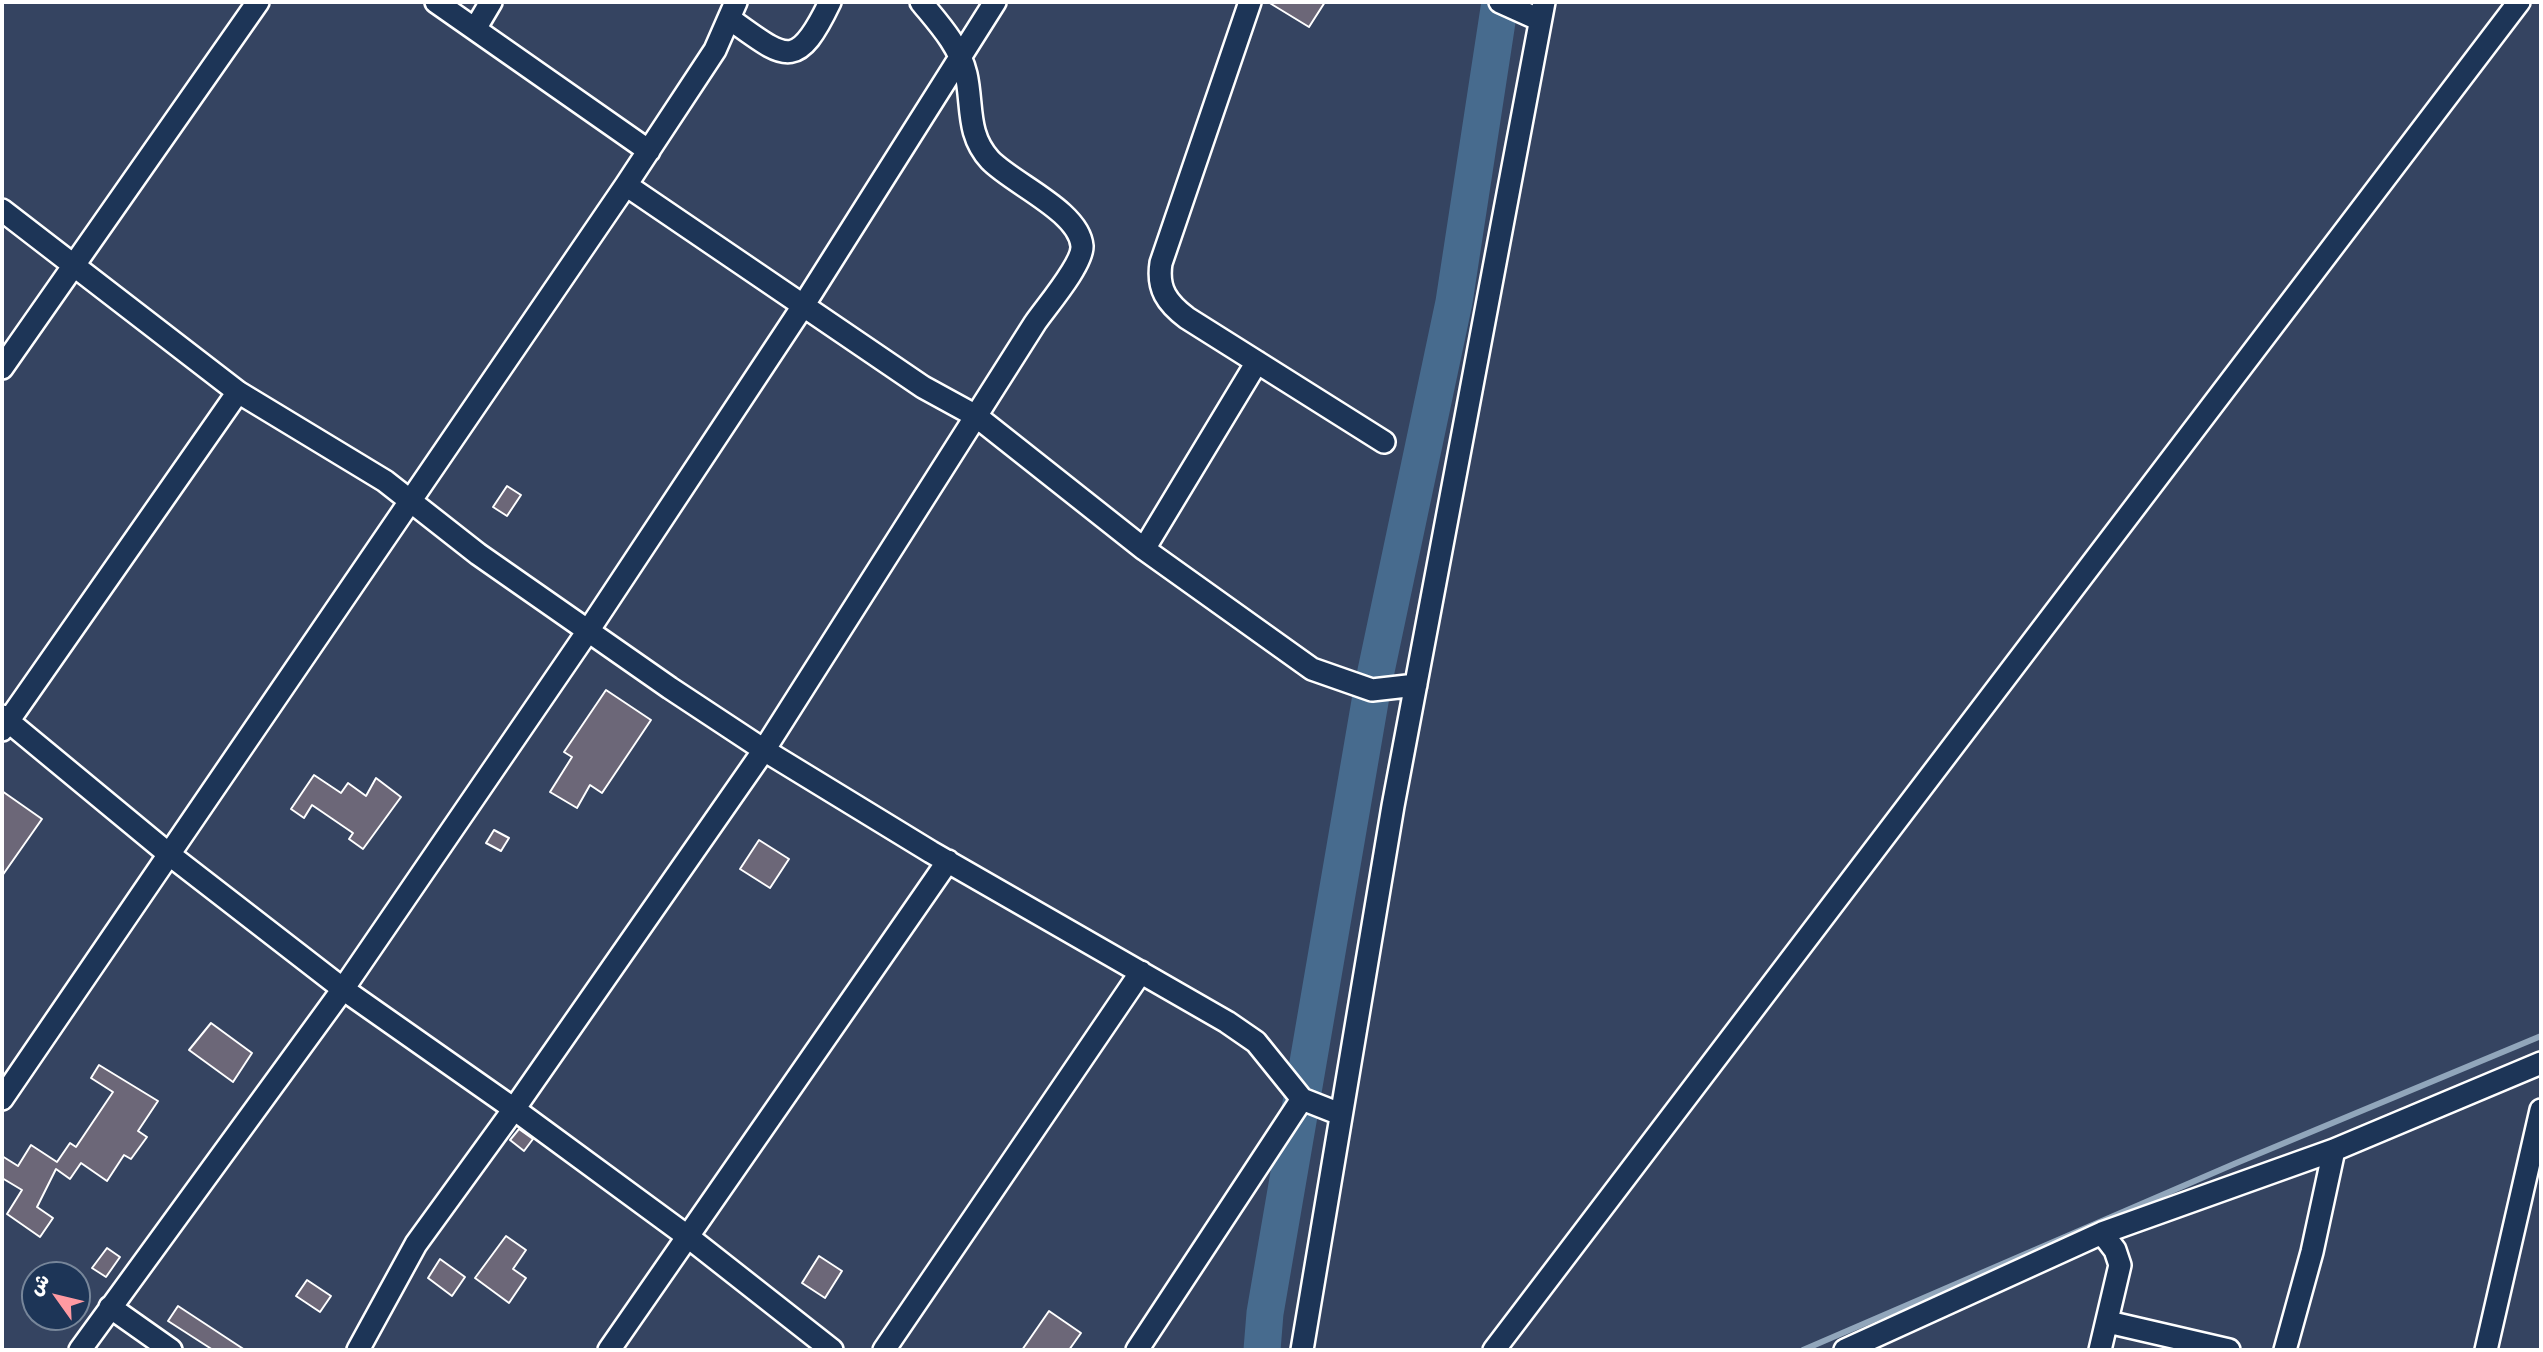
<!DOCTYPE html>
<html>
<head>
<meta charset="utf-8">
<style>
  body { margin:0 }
  #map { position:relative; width:2543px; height:1352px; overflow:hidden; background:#354461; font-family:"Architects Daughter","Playpen Sans Arabic",sans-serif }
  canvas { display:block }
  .frame { position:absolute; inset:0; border:4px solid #fff; pointer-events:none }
  .north { position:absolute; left:21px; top:1261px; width:70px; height:70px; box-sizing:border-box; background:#1d3557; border:2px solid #77869a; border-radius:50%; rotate:304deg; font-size:19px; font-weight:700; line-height:28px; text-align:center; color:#fff }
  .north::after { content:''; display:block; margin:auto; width:24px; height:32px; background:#ff9aa2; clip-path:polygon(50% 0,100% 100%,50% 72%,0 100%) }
</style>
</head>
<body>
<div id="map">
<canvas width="2543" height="1352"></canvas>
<div class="frame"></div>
<div class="north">ش</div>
</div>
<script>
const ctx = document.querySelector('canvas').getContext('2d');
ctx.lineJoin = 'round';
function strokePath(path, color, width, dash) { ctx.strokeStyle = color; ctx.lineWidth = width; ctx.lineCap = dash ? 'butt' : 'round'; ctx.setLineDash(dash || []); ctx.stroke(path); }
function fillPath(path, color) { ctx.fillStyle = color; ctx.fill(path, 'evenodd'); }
strokePath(new Path2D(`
  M1803 1350 2234 1164 2541 1036`), '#91a6bb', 6);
strokePath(new Path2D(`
  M1262 1350 1265 1313 1372 690 1454 302 1500 2`), '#476b8e', 37);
const building = new Path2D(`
  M1268 2H1325L1309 27Z
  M507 486 521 495 507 516 493 507Z
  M606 690 651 720 602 793 590 785 577 808 550 792 572 757 564 752Z
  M314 775 341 793 348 783 366 796 376 778 401 797 363 849 349 839 353 833 312 805 304 818 291 809Z
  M2 791 42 819 2 876Z
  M494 830 509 838 501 851 486 843Z
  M759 840 789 859 770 888 740 869Z
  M211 1023 252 1053 233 1082 189 1050Z
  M99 1065 158 1101 138 1131 147 1137 131 1159 124 1155 107 1181 81 1163 70 1179 56 1169 37 1207 53 1218 40 1237 7 1214 22 1190 2 1178V1156L18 1166 31 1145 57 1162 70 1143 76 1147 113 1092 91 1078Z
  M519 1129 533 1139 524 1151 510 1140Z
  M506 1236 526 1250 513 1269 526 1278 509 1303 475 1278Z
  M107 1248 120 1257 106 1277 92 1268Z
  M819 1256 842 1271 825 1298 802 1283Z
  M440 1259 465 1277 452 1296 428 1278Z
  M307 1280 331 1296 320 1312 296 1296Z
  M178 1306 245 1350H213L168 1321Z
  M1049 1311 1081 1333 1069 1350H1022Z`);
fillPath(building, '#6c6778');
strokePath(building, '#fff', 2);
const minor = new Path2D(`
  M436 2 649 151
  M1250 2 1161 263C1157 289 1167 303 1187 318L1384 442
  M1500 2 1540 20
  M730 19C785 58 796 73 830 2
  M475 29 491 2
  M626 185 923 387 976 416 1144 549 1312 669 1372 690 1416 685
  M2 210 238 392 385 481 478 554 670 688 764 750 931 852 1227 1022 1256 1042 1302 1099 1340 1114
  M2 368 258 2
  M1144 549 1257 362
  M2 716 170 855 343 989 514 1109 687 1236 832 1350
  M2 730 238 392
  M2 1099 626 185 715 50 736 2
  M110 1307 171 1350
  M2108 1322 2229 1350
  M80 1350 343 989 588 631 803 306 995 2
  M358 1350 416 1244 514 1109 764 750 1035 323C1046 307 1083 264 1082 246 1079 211 1013 184 990 160 966 134 973 105 966 74 959 45 939 24 921 2
  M609 1350 948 861
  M884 1350 1141 972
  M1137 1350 1302 1099
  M1302 1350 1393 806 1544 2
  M1494 1350 2519 2
  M1845 1350 2102 1233 2334 1150 2541 1063
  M2100 1350 2120 1265 2115 1250 2102 1233
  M2285 1350 2312 1252 2334 1150
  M2486 1350 2541 1110`);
strokePath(minor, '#fff', 26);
strokePath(minor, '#1d3557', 21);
</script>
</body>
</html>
